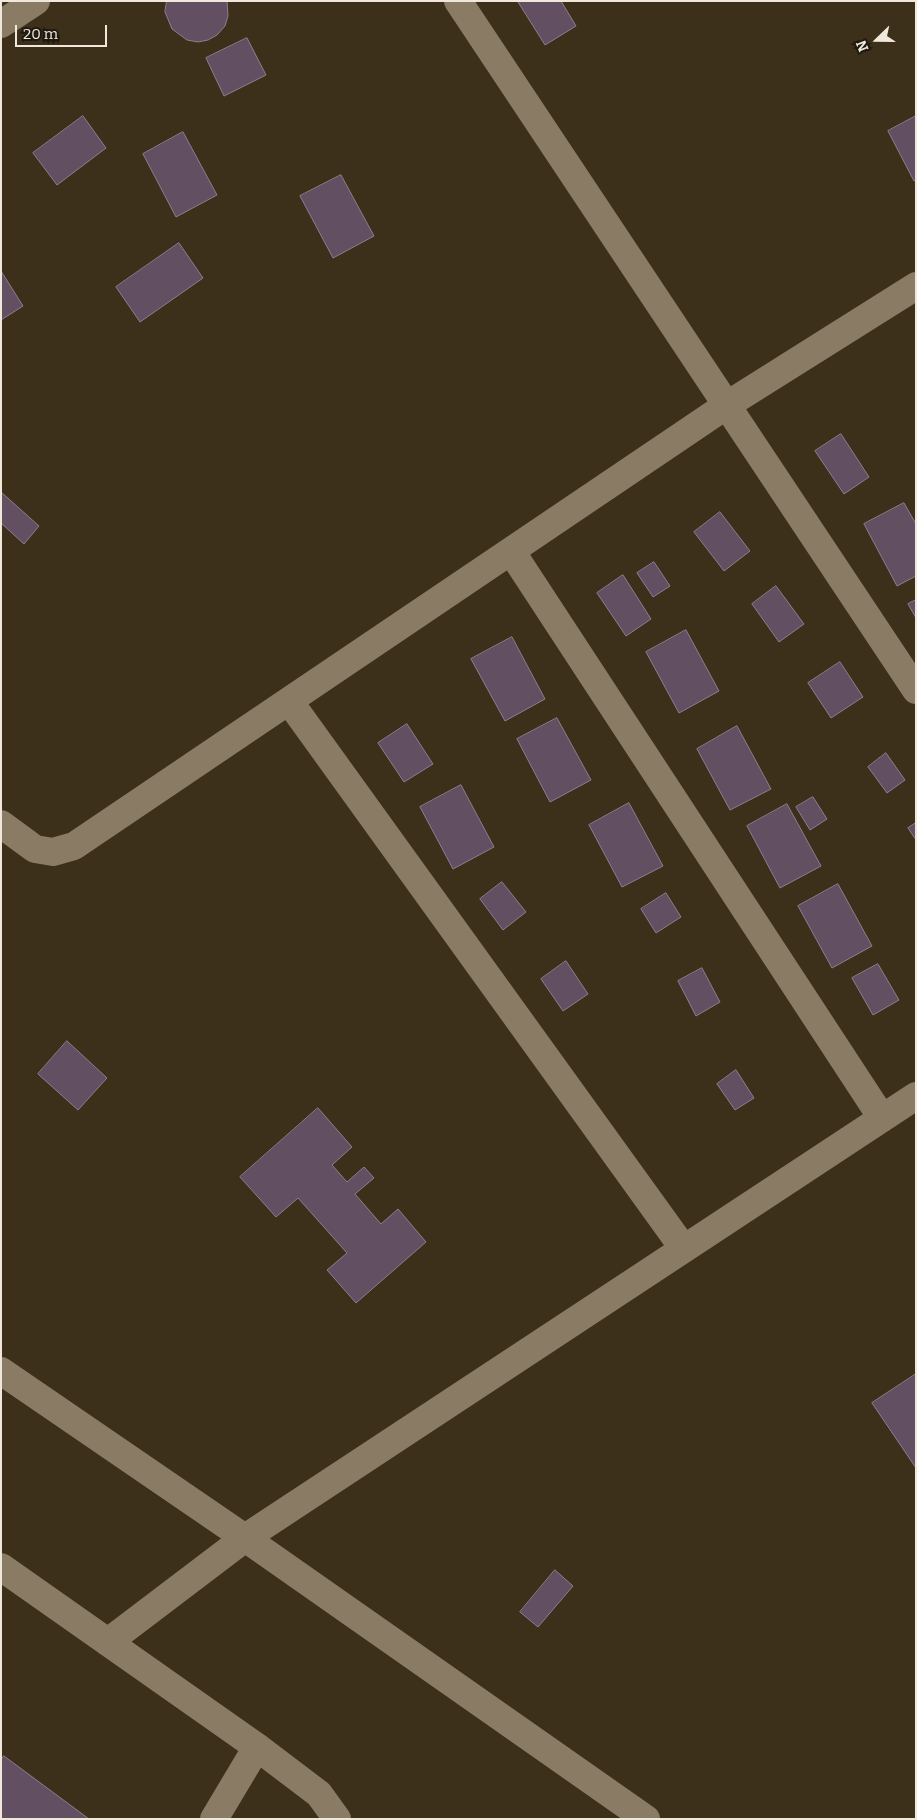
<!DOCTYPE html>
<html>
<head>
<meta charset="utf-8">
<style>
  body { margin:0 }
  #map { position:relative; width:917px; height:1820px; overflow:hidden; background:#3c301b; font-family:Bitter,serif }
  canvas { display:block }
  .frame { position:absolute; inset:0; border:2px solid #f0e8db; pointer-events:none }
  .north { position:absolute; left:852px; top:15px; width:50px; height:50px; -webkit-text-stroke:4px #1f1910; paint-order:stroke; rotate:248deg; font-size:14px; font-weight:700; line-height:20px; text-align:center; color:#f0e8db }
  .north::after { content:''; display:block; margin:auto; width:18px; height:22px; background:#f0e8db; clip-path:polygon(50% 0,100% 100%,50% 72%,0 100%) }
  .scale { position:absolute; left:15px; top:25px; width:92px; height:22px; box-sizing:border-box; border:2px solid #f0e8db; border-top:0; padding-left:6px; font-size:15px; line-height:18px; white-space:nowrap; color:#f0e8db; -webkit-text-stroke:4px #1f1910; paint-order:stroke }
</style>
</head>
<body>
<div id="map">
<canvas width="917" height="1820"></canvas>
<div class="frame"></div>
<div class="north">N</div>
<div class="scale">20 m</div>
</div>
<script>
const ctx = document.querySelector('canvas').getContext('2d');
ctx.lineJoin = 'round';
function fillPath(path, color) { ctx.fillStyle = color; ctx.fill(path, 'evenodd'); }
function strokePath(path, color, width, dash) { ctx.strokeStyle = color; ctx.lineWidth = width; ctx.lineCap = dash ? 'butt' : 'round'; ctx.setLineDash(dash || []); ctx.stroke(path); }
const building = new Path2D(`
  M167 1H227L228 16 225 26 217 35 208 40 198 42 187 40 172 29 165 12Z
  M561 1 576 26 545 45 518 2Z
  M247 38 266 75 224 96 206 58Z
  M83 116 106 148 57 185 33 153Z
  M916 116V180L914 181 888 131Z
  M183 132 217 195 176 217 143 154Z
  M341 175 374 236 333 258 300 196Z
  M179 243 203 278 140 322 116 287Z
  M1 271 23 306 1 320Z
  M841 434 869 477 844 494 815 451Z
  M1 492 39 526 24 544 1 523Z
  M904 503 916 524V576L897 586 864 524Z
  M720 512 750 551 724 571 694 532Z
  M654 562 670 586 653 597 637 573Z
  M623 575 651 619 626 636 597 593Z
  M776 586 804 624 779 642 752 604Z
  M916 600V618L908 604Z
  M686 630 719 691 679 713 646 652Z
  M512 637 545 699 505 721 471 659Z
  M840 662 863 697 831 718 808 683Z
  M557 718 591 780 550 802 517 739Z
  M407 724 433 764 404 782 378 743Z
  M737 726 771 789 730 810 697 749Z
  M886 753 905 780 887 793 868 767Z
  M461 785 494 847 453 869 420 807Z
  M813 797 827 819 810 830 796 807Z
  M629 803 663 866 622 887 589 825Z
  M787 804 821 866 780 888 747 826Z
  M916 823V840L908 828Z
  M502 882 526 912 503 930 480 899Z
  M838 884 872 946 832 968 798 906Z
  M666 893 681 917 656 933 641 909Z
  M566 961 588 994 563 1011 541 979Z
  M878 964 899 1000 873 1015 852 978Z
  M702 968 720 1002 696 1016 678 981Z
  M67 1041 107 1078 78 1110 38 1074Z
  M736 1070 754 1098 735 1110 717 1084Z
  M318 1108 352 1147 332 1165 347 1182 364 1167 374 1178 355 1194 381 1224 398 1209 426 1242 356 1303 327 1270 347 1253 298 1198 276 1217 240 1177Z
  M916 1374V1468L872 1403Z
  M555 1570 573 1586 538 1627 520 1612Z
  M4 1756 89 1819H1V1760Z`);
fillPath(building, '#624f61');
strokePath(building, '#907c90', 1);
strokePath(new Path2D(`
  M458 1 916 690
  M1 24 36 1
  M511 551 882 1118
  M289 701 684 1249
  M1 824 35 849 53 852 74 846 727 405 916 286
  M1 1371 245 1538 646 1819
  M108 1642 245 1538 916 1096
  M214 1819 257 1747`), '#897b64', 28);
strokePath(new Path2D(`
  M1 1567 257 1747 319 1794 337 1819`), '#897b64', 28);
</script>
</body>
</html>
